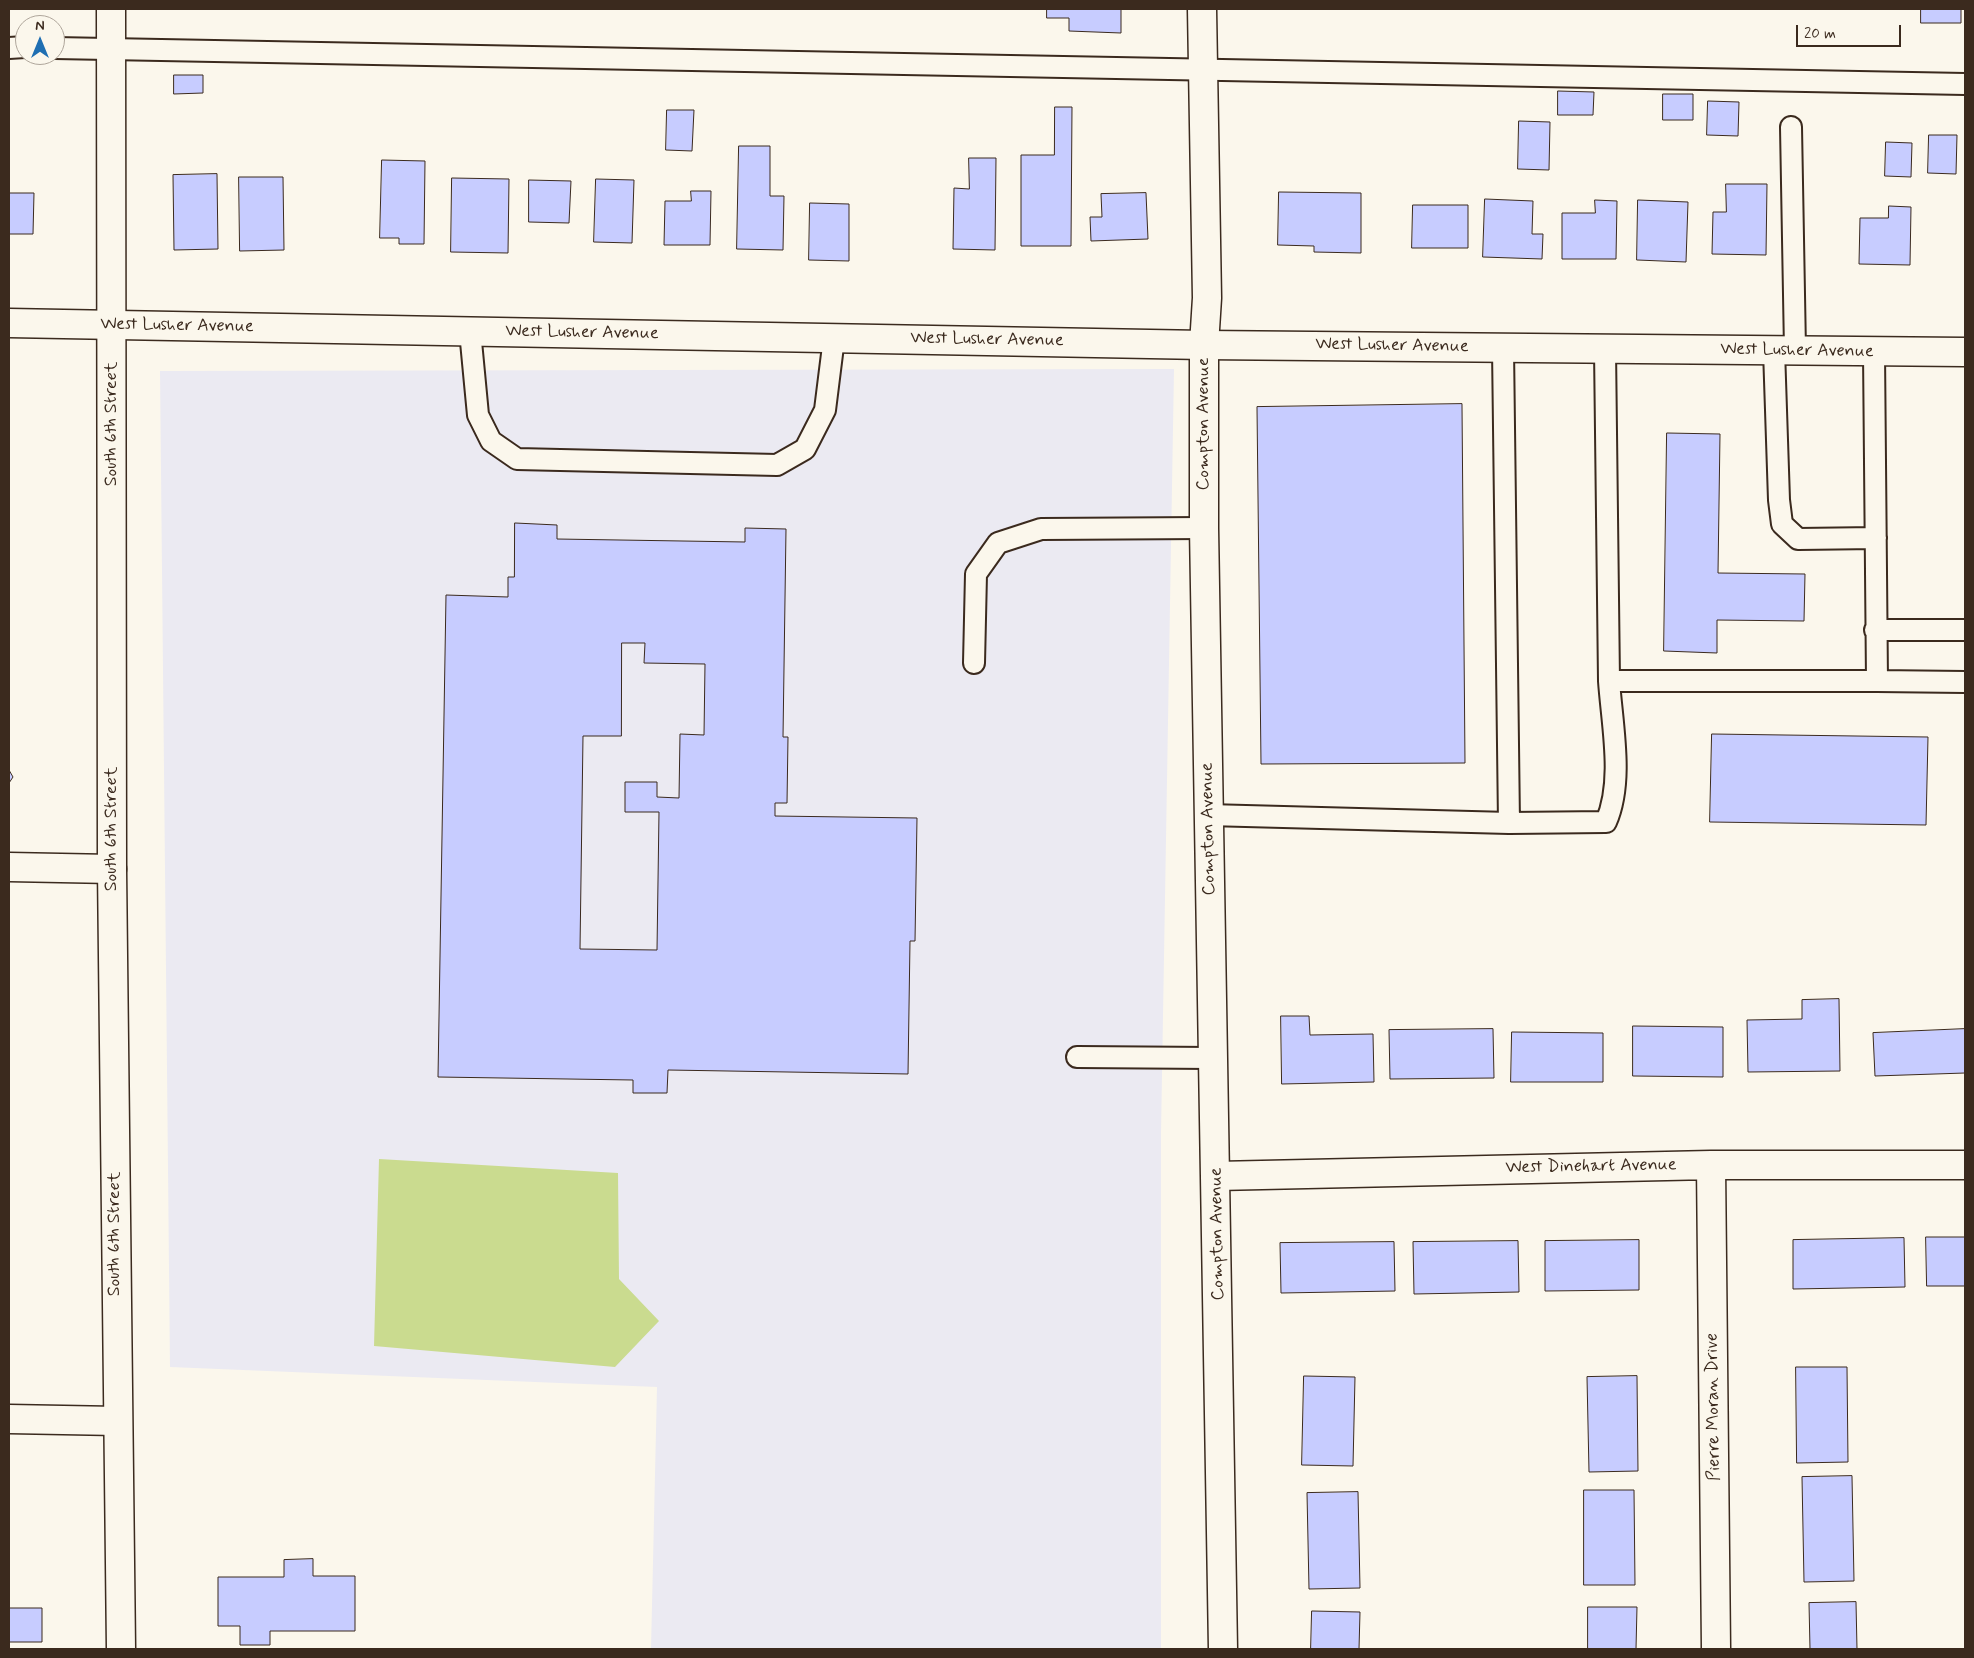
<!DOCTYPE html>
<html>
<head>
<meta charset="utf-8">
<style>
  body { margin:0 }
  #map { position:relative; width:1974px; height:1658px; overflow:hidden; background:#fbf7ec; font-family:Mynerve,sans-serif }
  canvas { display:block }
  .frame { position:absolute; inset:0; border:10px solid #3b2a1e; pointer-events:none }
  .north { position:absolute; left:15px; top:15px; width:50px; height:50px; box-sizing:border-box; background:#fbf7ec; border:1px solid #aea59a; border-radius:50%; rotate:0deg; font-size:14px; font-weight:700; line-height:20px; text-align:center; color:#3b2a1e }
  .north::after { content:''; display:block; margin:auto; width:18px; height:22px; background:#1f6fb2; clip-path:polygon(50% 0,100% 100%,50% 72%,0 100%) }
  .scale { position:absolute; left:1796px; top:25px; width:105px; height:22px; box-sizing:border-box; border:2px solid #3b2a1e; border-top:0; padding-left:6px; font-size:15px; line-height:18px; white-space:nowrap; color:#3b2a1e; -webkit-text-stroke:4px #fbf7ec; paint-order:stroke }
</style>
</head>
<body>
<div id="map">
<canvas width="1974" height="1658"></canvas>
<div class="frame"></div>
<div class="north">N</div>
<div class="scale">20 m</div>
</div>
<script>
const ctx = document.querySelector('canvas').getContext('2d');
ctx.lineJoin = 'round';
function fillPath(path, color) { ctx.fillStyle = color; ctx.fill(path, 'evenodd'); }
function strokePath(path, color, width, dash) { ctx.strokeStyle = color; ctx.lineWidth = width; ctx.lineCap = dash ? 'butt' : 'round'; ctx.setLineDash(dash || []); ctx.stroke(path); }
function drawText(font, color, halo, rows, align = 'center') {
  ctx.font = font + ' Mynerve,sans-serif'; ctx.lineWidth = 4; ctx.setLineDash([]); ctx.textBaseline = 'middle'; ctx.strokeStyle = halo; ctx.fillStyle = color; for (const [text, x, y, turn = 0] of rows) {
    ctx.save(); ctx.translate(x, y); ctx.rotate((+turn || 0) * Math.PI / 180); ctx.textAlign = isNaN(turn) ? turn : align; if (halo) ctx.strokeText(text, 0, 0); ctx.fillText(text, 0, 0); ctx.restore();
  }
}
fillPath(new Path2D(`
  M1174 369 1161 1133V1649H651L657 1387 170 1367 160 371Z`), '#ebeaf2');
fillPath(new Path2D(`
  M379 1159 618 1173 619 1279 659 1321 615 1367 374 1346Z`), '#cadb8f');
const building = new Path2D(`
  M1047 9H1121V33L1069 31V18H1047Z
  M1921 9H1961V23H1921Z
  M174 75H203V93L174 94Z
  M1558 91 1594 92 1593 115H1558Z
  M1663 94H1693V120H1663Z
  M1708 101 1739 102 1738 136 1707 135Z
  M1055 107H1072L1071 246H1021V155H1054Z
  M667 110H694L692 151 666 150Z
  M1519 121 1550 122 1549 170 1518 169Z
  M1929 135H1957L1956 174 1928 173Z
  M1886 142 1912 143 1911 177 1885 176Z
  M739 146H770V196H784L783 250 737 249Z
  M969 158H996L995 250 953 249 954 188 969 189Z
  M382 160 425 161 424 244H399V238H380Z
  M217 174 218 249 174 250 173 175Z
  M239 177H283L284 250 240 251Z
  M452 178 509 179 508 253 451 252Z
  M596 179 634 180 632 243 594 242Z
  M529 180 571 181 569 223 529 222Z
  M1726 184H1767L1766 255 1712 254 1713 212H1726Z
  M691 191H711L710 245H664L665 201H691Z
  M1279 192 1361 193V253L1314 252V246L1278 245Z
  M9 193H34L33 234H9Z
  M1146 193 1148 239 1091 241 1090 217H1102L1101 194Z
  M1485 199 1533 201 1532 234H1543L1542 259 1483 257Z
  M1595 200 1617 201 1616 259H1562V213H1595Z
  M1638 200 1688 202 1686 262 1637 260Z
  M810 203 849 204V261L809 260Z
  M1413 205H1468V248H1412Z
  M1889 206 1911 207 1910 265 1859 264 1860 218H1888Z
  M1462 404 1465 763 1261 764 1257 407Z
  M1667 433 1720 434 1718 573 1805 574 1804 621 1717 620V653L1664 651Z
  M515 523 557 525V539L745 542V528L786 529 783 737H788L787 803H775V816L917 818 915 941H910L908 1074 668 1070 667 1093H633V1080L438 1077 446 595 508 597V577H514ZM622 643H645L644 663 705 664 704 735 680 734 679 798 657 797V782H625V812H659L657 950 580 949 583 736H621Z
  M1712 734 1928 737 1926 825 1710 822Z
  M9 770 13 777 9 783Z
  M1839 999 1840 1071 1748 1072 1747 1020 1802 1019V1000Z
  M1281 1016H1309L1310 1035 1373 1034 1374 1082 1282 1084Z
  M1633 1026 1723 1027V1077L1633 1076Z
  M1493 1029 1494 1078 1390 1079 1389 1030Z
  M1965 1029V1073L1875 1076 1873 1033Z
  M1512 1032 1603 1033V1082H1511Z
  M1926 1237H1965V1286H1927Z
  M1904 1238 1905 1287 1793 1289V1240Z
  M1639 1240V1290L1545 1291V1241Z
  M1518 1241 1519 1292 1414 1294 1413 1242Z
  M1394 1242 1395 1291 1281 1293 1280 1243Z
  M1796 1367H1847L1848 1462 1797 1463Z
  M1304 1376 1355 1377 1353 1466 1302 1465Z
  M1637 1376 1638 1471 1589 1472 1587 1377Z
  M1852 1476 1854 1581 1804 1582 1802 1477Z
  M1584 1490H1634L1635 1585H1584Z
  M1358 1492 1360 1588 1309 1589 1307 1493Z
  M313 1559V1576H355V1631H270V1645H240V1626H218V1577H284V1560Z
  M1856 1602 1857 1649H1810L1809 1603Z
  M1588 1607H1637L1636 1649H1588Z
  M9 1608H42V1642H9Z
  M1312 1611 1360 1612 1359 1649H1311Z`);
fillPath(building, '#c7ccff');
strokePath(building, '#3b2a1e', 1);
const lane = new Path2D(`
  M9 48 25 47
  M55 48 1965 84
  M1791 127 1795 350
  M470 331 478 415 491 441 517 459 777 465 805 449 825 410 834 338
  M1503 348 1509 823 1606 822C1624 781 1612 725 1609 681H1877
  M1605 349 1609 681
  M1774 350 1779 500 1782 524 1798 539 1876 538
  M1874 352 1877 681 1965 682
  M1875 630H1965
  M974 663 976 574 998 543 1041 529 1204 528
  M1208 815 1509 823
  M1077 1057 1212 1058`);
const street = new Path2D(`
  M1202 9 1207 298 1204 345V528L1223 1649
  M9 867 112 869
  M1711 1165 1716 1649
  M1217 1176 1711 1165H1965
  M9 1419 117 1421`);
const secondary = new Path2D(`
  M111 9 112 869 121 1649`);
const primary = new Path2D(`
  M9 323 1204 345 1965 352`);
strokePath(lane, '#3b2a1e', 24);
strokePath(street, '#3b2a1e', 31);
strokePath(secondary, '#3b2a1e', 31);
strokePath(primary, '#3b2a1e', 31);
strokePath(lane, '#fbf7ec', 20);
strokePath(street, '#fbf7ec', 28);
strokePath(secondary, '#fbf7ec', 28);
strokePath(primary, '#fbf7ec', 28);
drawText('18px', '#3b2a1e', '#fbf7ec', [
  ["West Lusher Avenue",177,326,1],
  ["West Lusher Avenue",582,333,1],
  ["West Lusher Avenue",987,340,1],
  ["West Lusher Avenue",1392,346,1],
  ["West Lusher Avenue",1797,351,1],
  ["South 6th Street",112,424,-90],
  ["Compton Avenue",1204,424,-90],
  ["South 6th Street",112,829,-90],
  ["Compton Avenue",1209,829,-91],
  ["West Dinehart Avenue",1591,1167,-1],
  ["South 6th Street",115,1234,-90],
  ["Compton Avenue",1218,1234,-91],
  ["Pierre Moran Drive",1714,1407,-91]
]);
</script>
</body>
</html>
